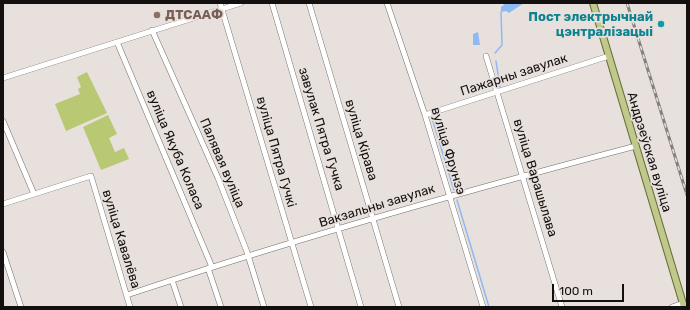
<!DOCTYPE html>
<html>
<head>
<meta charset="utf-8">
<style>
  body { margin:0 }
  #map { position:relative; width:690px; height:310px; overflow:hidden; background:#e7e0dd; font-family:Rubik,sans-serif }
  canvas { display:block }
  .frame { position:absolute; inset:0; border:4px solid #13100f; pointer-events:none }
  .scale { position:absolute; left:552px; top:284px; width:72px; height:18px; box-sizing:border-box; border:2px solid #13100f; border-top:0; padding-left:5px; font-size:12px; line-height:14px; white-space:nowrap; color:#13100f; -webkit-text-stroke:3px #e7e0dd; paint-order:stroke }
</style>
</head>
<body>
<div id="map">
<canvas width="690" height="310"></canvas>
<div class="frame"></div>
<div class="scale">100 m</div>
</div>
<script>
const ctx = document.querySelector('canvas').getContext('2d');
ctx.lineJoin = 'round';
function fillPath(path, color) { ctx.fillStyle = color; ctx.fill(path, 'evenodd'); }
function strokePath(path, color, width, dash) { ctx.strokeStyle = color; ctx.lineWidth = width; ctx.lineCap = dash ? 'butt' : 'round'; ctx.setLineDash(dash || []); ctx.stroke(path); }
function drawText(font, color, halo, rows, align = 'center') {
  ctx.font = font + ' Rubik,sans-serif'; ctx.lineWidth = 3.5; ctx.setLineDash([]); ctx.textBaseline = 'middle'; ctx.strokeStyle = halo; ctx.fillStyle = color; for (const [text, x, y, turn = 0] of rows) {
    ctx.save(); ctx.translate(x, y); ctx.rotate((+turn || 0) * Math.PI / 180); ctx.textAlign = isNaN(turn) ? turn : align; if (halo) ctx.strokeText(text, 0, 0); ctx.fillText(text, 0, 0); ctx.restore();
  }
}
fillPath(new Path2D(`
  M87 72 107 113 66 131 55 104 80 94 78 89 81 87 77 77Z
  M108 115 117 134 109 138 115 152 124 148 129 159 101 170 83 127Z`), '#b9c873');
fillPath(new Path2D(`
  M506 3H524L509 13 506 11 501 12V7Z
  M478 32 480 45H473V34Z`), '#8eb9f4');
strokePath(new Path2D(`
  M495 53 502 45 501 12
  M496 61 500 87
  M432 118 454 190
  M457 200 489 307`), '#8eb9f4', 1.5);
const minor = new Path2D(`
  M220 3 311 307
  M272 3 361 307
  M309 3 399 307
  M387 3 425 115 483 307
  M152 30 218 178 247 252 264 307
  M117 42 212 267
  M486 56 562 307
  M3 78 241 3
  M425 115 609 56
  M3 121 34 194
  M3 204 91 176 130 307
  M3 252 21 307
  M208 268 221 307
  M172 280 181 307
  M127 295C294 239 465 191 636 146
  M672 307 683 303`);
const major = new Path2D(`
  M593 3 684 307`);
strokePath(minor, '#746e6c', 6);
strokePath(major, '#697030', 8);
strokePath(minor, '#fff', 5);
strokePath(major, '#c1c88e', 6);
const rail = new Path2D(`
  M627 3 687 195`);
strokePath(rail, '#847f7d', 3);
strokePath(rail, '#e7e0dd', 1.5, [4.5]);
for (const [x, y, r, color] of [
  [157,15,4,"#8d6e63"],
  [661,24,4,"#0f9aa8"]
]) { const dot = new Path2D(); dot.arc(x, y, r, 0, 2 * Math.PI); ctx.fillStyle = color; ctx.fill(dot); strokePath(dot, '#e7e0dd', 1.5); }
drawText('bold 13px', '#785e54', '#e7e0dd', [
  ["ДТСААФ",165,15]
], 'left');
drawText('bold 13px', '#0d838f', '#e7e0dd', [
  ["Пост электрычнай",653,17],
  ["цэнтралізацыі",653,32]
], 'right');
drawText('13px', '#13100f', '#e7e0dd', [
  ["Пажарны завулак",514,75,-18],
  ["завулак Пятра Гучка",321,129,73],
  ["вуліца Кірава",361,140,73],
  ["вуліца Якуба Коласа",175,150,67],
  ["вуліца Фрунзэ",448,151,73],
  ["вуліца Пятра Гучкі",276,152,74],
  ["Андрэеўская вуліца",649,152,73],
  ["Палявая вуліца",222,163,67],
  ["вуліца Варашылава",535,178,73],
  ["Вакзальны завулак",377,206,-17],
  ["вуліца Кавалёва",121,239,73]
]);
</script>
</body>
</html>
